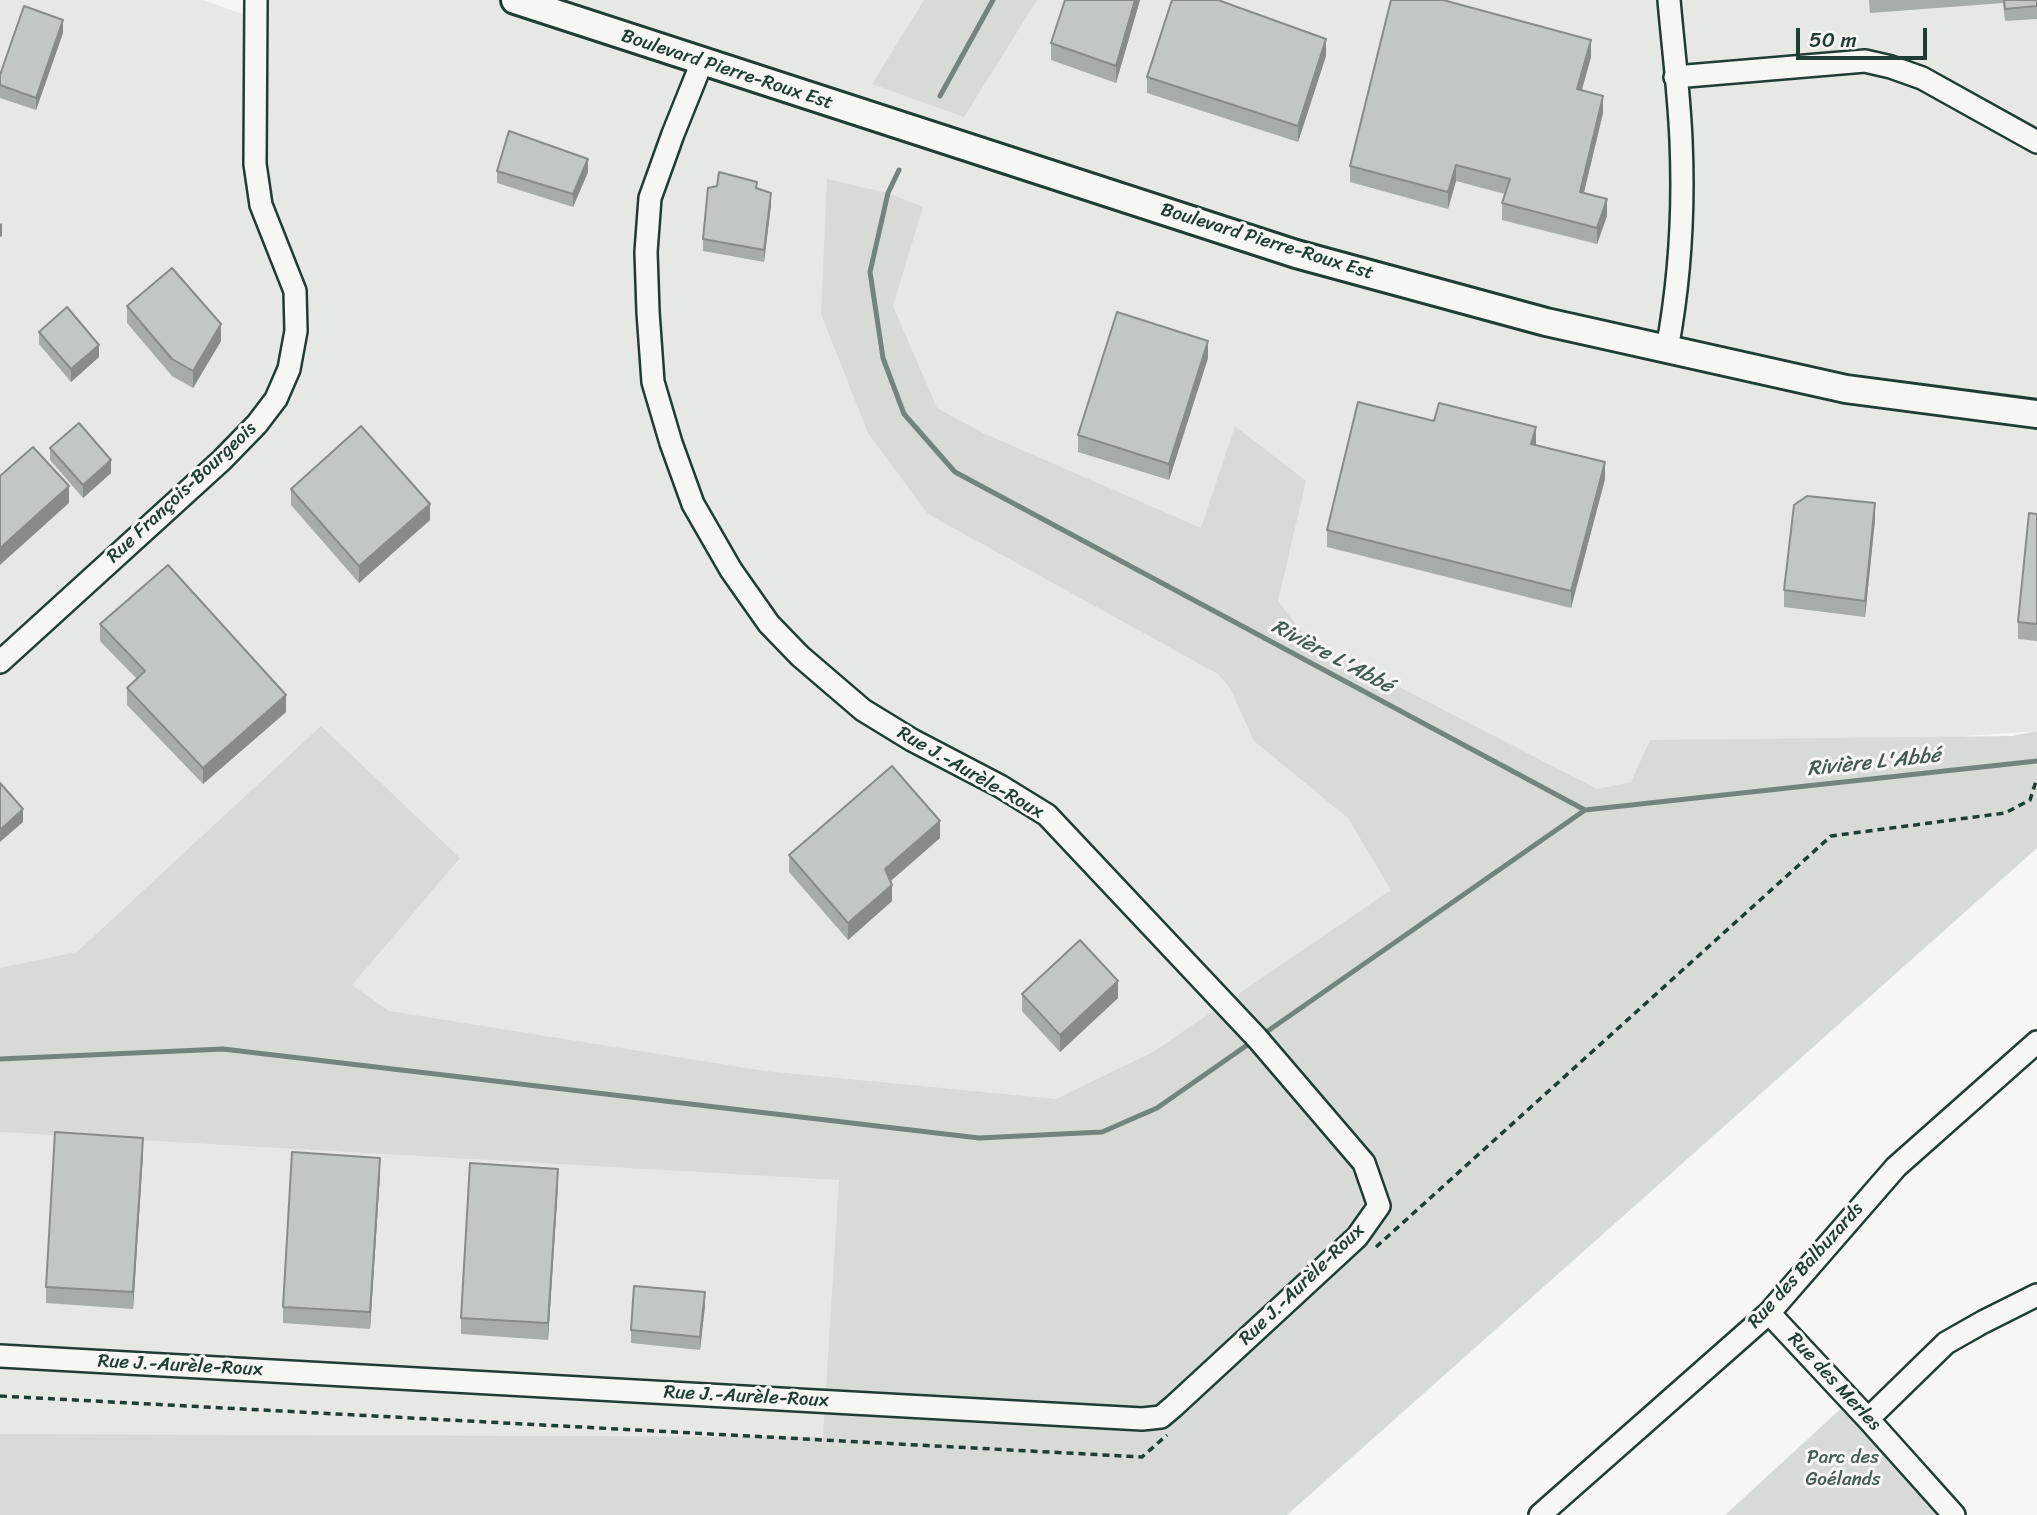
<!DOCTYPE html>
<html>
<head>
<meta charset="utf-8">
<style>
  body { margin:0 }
  #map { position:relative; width:2037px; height:1515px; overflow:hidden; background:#f6f6f2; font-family:Sriracha,sans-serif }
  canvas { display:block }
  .scale { position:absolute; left:1796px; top:28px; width:131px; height:32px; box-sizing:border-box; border:4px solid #1f3d34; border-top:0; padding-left:9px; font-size:21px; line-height:24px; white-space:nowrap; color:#1f3d34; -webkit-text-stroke:5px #f6f6f2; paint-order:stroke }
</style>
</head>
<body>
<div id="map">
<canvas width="2037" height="1515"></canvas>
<div class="scale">50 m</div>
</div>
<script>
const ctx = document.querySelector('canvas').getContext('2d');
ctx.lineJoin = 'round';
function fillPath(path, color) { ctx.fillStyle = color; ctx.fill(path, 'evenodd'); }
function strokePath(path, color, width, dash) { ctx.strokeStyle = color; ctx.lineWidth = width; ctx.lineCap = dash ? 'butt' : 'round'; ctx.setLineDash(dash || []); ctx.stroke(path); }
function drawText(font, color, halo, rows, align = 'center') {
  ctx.font = font + ' Sriracha,sans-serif'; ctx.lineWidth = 6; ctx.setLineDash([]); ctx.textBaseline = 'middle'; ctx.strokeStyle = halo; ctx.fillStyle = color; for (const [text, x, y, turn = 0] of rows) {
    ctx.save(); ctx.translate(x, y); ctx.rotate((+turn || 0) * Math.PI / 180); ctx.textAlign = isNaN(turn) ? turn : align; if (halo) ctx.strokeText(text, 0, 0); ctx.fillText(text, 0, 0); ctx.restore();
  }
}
fillPath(new Path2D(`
  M0 0H203L265 22 267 0H2037V731L1966 736 1101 1515H0Z`), '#e6e8e4');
fillPath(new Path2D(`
  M924 0H1037L964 117 872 84Z
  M827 179 888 193 923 207 893 306 937 408 983 433 1201 528 1235 426 1306 481 1278 601 1308 640 1597 789 1631 782 1650 740 2012 736 2037 731V848L1287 1515H0V1434L823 1437 839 1180 0 1132V968L77 952 321 726 460 858 352 985 389 1011 765 1071 1056 1099 1153 1052 1391 890 1348 818 1254 741 1230 688 1218 674 928 514 868 433 821 314Z
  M1846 1404 1946 1515H1725Z`), '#d6dbd6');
strokePath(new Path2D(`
  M940 96 993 0
  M899 170 888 193 870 272 883 358 904 414 955 472 1585 810 2037 761
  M1262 1035 1585 810
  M0 1059 223 1049 979 1138 1102 1132 1157 1108 1253 1041`), '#72847d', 5);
const minor = new Path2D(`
  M1675 77 1865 61 1891 67 1922 78 2037 142
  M1667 349C1680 280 1684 209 1681 140 1679 93 1673 46 1669 0
  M0 662 222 460 257 424 276 399 289 369 296 331 295 291 261 205 255 164 256 0
  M1769 1313 1868 1419 1954 1515
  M0 1356 1142 1419 1161 1417 1174 1406 1357 1237 1379 1206 1364 1163 1257 1038 1047 815 1000 786 912 740 863 710 800 656 769 624 731 570 693 504 671 443 653 382 648 312 646 252 650 198 673 134 702 62
  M1868 1419 1946 1343 1983 1322 2037 1295
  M1540 1515 1769 1313 1896 1167 2037 1042`);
const major = new Path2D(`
  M515 0 1296 254 1546 322 1846 389 2037 414`);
strokePath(minor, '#1f3d34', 26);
strokePath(major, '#1f3d34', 32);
strokePath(new Path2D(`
  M1376 1247 1831 836 2005 813 2030 800 2037 778
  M0 1396 1142 1457 1167 1435`), '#1f3d34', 3.5, [7, 5]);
strokePath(minor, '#f6f6f2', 21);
strokePath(major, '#f6f6f2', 26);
fillPath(new Path2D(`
  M1065 0H1140L1116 83 1051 60V43Z
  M1869 0H2037V19L2005 21 2003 3 1870 13Z
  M63 33 36 110 0 98V75Z
  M1326 56 1298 142 1147 93V77Z
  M1591 57 1582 90 1603 113 1584 193 1607 216 1597 244 1502 220V203L1505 194 1456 181 1448 209 1350 182V166Z
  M497 171 588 172 573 207 497 183Z
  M757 188 771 205 764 262 703 251V239Z
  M127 306 221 341 193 388 172 376 127 323Z
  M39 332 99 357 71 382 39 344Z
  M1208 358 1169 480 1078 452V435Z
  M1434 421 1536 444V445L1605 479 1571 608 1327 547V530Z
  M50 448 111 473 83 498 50 460Z
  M291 489 430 520 359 583 291 505Z
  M2037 514V641L2018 639V622Z
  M1875 520 1865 617 1784 607V590Z
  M100 624 286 712 203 784 127 705V688L137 679 100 641Z
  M940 838 890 881 892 901 848 940 789 872V855Z
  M1022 994 1118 998 1060 1052 1022 1011Z
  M143 1154 133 1309 46 1303V1287Z
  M380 1174 370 1329 283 1323V1307Z
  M558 1185 548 1340 461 1334V1318Z
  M705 1305 700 1350 631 1343V1330Z`), '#a6aca8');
fillPath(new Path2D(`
  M1135 0H1140L1116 83V66Z
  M63 20V33L36 110V98Z
  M1326 39V56L1298 142V126Z
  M1591 40V57L1577 106V89Z
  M1603 96V113L1580 208V192Z
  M588 159V172L573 207V194Z
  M1456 165V181L1448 209V192Z
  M771 193V205L764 262V250Z
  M1607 199V216L1597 244V228Z
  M2 223V236L0 237V224Z
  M221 324V341L193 388V371Z
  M1208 341V358L1169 480V464Z
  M99 345V357L71 382V369Z
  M1536 427V444L1531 461V444Z
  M111 460V473L83 498V485Z
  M1605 462V479L1571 608V591Z
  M69 486V503L0 565V548Z
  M1875 503V520L1865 617V601Z
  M430 504V520L359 583V566Z
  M286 695V712L203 784V768Z
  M23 809V822L0 842V830Z
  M940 821V838L885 886V869Z
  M892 885V901L848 940V923Z
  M1118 981V998L1060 1052V1035Z
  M143 1138V1154L133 1309V1292Z
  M380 1158V1174L370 1329V1312Z
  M558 1169V1185L548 1340V1323Z
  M705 1292V1305L700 1350V1337Z`), '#878c88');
const building = new Path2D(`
  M1065 0H1135L1116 66 1051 43Z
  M1172 0H1218L1326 39 1298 126 1147 77Z
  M1391 0H1443L1591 40 1577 89 1603 96 1580 192 1607 199 1597 228 1502 203 1510 179 1456 165 1448 192 1350 166Z
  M2004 0H2037V6L2005 9Z
  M24 6 63 20 36 98 0 85V75Z
  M509 131 588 159 573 194 497 171Z
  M719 172 757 182 756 188 771 193 764 250 703 239 708 188 717 186Z
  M172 268 221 324 193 371 172 359 127 306Z
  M67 307 99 345 71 369 39 332Z
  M1117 312 1208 341 1169 464 1078 435Z
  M1358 402 1434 421 1439 403 1536 427 1531 444 1605 462 1571 591 1327 530Z
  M79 423 111 460 83 485 50 448Z
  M361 426 430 504 359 566 291 489Z
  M33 447 69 486 0 548V476Z
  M1807 496 1875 503 1865 601 1784 590 1794 505Z
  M2029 513 2037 514V624L2018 622Z
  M168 565 286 695 203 768 127 688 145 671 100 624Z
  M892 766 940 821 885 869 892 885 848 923 789 855Z
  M0 783 23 809 0 830Z
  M1080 940 1118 981 1060 1035 1022 994Z
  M55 1132 143 1138 133 1292 46 1287Z
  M292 1152 380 1158 370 1312 283 1307Z
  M470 1163 558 1169 548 1323 461 1318Z
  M634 1286 705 1292 700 1337 631 1330Z`);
fillPath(building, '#c1c8c3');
strokePath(building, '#878c88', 2);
drawText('19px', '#1f3d34', '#f6f6f2', [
  ["Boulevard Pierre-Roux Est",727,70,18],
  ["Boulevard Pierre-Roux Est",1267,242,17],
  ["Rue François-Bourgeois",182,493,-43],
  ["Rue J.-Aurèle-Roux",970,773,30],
  ["Rue des Balbuzards",1806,1266,-48],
  ["Rue J.-Aurèle-Roux",1302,1285,-44],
  ["Rue J.-Aurèle-Roux",180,1366,3],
  ["Rue des Merles",1834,1382,47],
  ["Rue J.-Aurèle-Roux",746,1397,3]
]);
drawText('19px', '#445d54', '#f6f6f2', [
  ["Parc des",1843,1458],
  ["Goélands",1843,1480]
]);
drawText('italic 21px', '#425a52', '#f6f6f2', [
  ["Rivière L'Abbé",1332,657,28],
  ["Rivière L'Abbé",1874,763,-6]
]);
</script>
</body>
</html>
